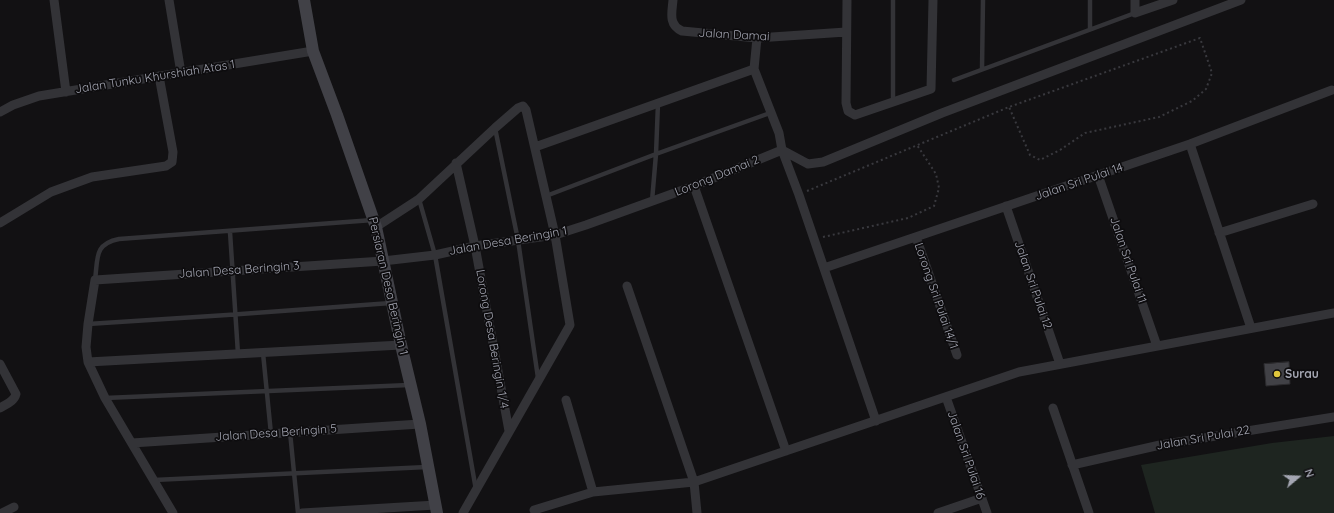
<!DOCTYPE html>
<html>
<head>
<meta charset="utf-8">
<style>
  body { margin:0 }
  #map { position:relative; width:1334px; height:513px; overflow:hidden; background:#121113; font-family:Quicksand,sans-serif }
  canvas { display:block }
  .north { position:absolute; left:1278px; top:457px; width:40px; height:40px; -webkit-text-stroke:3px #0d0c0e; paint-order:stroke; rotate:71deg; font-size:11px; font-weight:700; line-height:16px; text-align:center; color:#a4a6b2 }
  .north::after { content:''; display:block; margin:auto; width:14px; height:18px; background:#a4a6b2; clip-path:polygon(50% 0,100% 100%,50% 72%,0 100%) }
</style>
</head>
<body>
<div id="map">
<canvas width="1334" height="513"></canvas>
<div class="north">N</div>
</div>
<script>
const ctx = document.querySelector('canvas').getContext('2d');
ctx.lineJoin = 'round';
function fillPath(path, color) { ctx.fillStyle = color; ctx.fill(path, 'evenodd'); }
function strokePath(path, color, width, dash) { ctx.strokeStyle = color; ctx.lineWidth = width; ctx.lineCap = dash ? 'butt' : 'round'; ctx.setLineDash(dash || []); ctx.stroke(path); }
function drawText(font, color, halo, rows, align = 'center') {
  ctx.font = font + ' Quicksand,sans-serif'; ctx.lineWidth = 3.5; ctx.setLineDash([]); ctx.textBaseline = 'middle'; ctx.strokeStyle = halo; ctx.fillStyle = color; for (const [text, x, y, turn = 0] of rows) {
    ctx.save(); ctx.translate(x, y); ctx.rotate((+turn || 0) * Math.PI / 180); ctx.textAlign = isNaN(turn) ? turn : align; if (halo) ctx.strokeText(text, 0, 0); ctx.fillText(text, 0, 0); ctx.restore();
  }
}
fillPath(new Path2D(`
  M1334 436V513H1155L1141 465 1272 443Z`), '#1e2520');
const building = new Path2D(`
  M1289 362 1290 384 1266 386 1264 364Z`);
fillPath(building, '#414146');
strokePath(building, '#2c2b2e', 1);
strokePath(new Path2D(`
  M807 191 1009 107 1200 38 1212 73 1206 89 1192 101 1159 117 1085 133 1060 150 1040 160 1030 155 1009 107
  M823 237 908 218 934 206 939 188 936 174 917 145`), '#39393e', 2, [2, 3]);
strokePath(new Path2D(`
  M1090 29V0
  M982 69 983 0
  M954 80 1135 13
  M893 102V0
  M495 128 518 240 538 378
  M546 196 656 154 770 113
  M419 199 435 255 476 490
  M652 201 656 154 658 103
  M230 232 238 354
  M95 280C98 258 94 244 119 239L373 220
  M88 324 227 315 391 303
  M263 353 271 434
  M105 398 409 385
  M290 432 298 513
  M154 480 427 467`), '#333337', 4.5);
strokePath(new Path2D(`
  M54 0 66 92
  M169 0 181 73
  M673 0C672 12 668 25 682 31L757 38 846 32
  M847 0 846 103 848 111 855 115 931 89 933 0
  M1135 0V13L1173 0
  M757 38 754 69 779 133 782 150 799 195 876 421
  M0 112 13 105 39 96 313 51
  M1190 144 1251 328
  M535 147 754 69
  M456 163 475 246 509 431
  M1098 175 1157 346
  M694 186 786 451
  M1006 206 1060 364
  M0 223 51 192 92 177 166 166 172 162 173 152 159 76
  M376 227 419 199 495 128 518 108 523 106 526 110 555 235 570 325 463 513
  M1219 233 1313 204
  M916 237 957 355
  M824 268 1190 144 1332 90
  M627 286 694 482 697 513
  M88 362 401 345
  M0 364 16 394C14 402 6 404 0 408
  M946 397 987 513
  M566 400 593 492
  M1053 408 1089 513
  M132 443 420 424
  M1072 465 1160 445 1334 417
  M534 510 593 492 694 482 1019 372 1334 313
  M2 513 14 507
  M173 513 105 398 88 362 86 347 88 324 95 280 383 261 435 255 475 246 555 235 586 225 694 186 782 150 808 164 823 162 942 113 1241 0
  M302 513 436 505
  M938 513 982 498`), '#333337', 9);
strokePath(new Path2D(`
  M304 0 313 51 337 115 376 227 401 345 420 424 437 513`), '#414147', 12);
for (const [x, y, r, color] of [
  [1277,374,4,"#e0c63c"]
]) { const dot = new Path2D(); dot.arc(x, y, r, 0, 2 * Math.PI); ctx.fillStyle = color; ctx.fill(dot); strokePath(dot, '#0d0c0e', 1.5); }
drawText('12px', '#a4a6b2', '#0d0c0e', [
  ["Jalan Damai",734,35,3],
  ["Jalan Tunku Khurshiah Atas 1",155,77,-9],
  ["Lorong Damai 2",717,176,-22],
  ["Jalan Sri Pulai 14",1079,182,-19],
  ["Jalan Desa Beringin 1",508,241,-10],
  ["Jalan Sri Pulai 11",1128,260,71],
  ["Jalan Desa Beringin 3",239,270,-4],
  ["Jalan Sri Pulai 12",1033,285,71],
  ["Persiaran Desa Beringin 1",388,286,77],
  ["Lorong Sri Pulai 14/1",936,296,71],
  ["Lorong Desa Beringin 1/4",492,339,80],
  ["Jalan Desa Beringin 5",276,433,-4],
  ["Jalan Sri Pulai 22",1203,438,-10],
  ["Jalan Sri Pulai 16",966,455,71]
]);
drawText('bold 12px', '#a4a6b2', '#0d0c0e', [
  ["Surau",1285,374]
], 'left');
</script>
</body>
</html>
